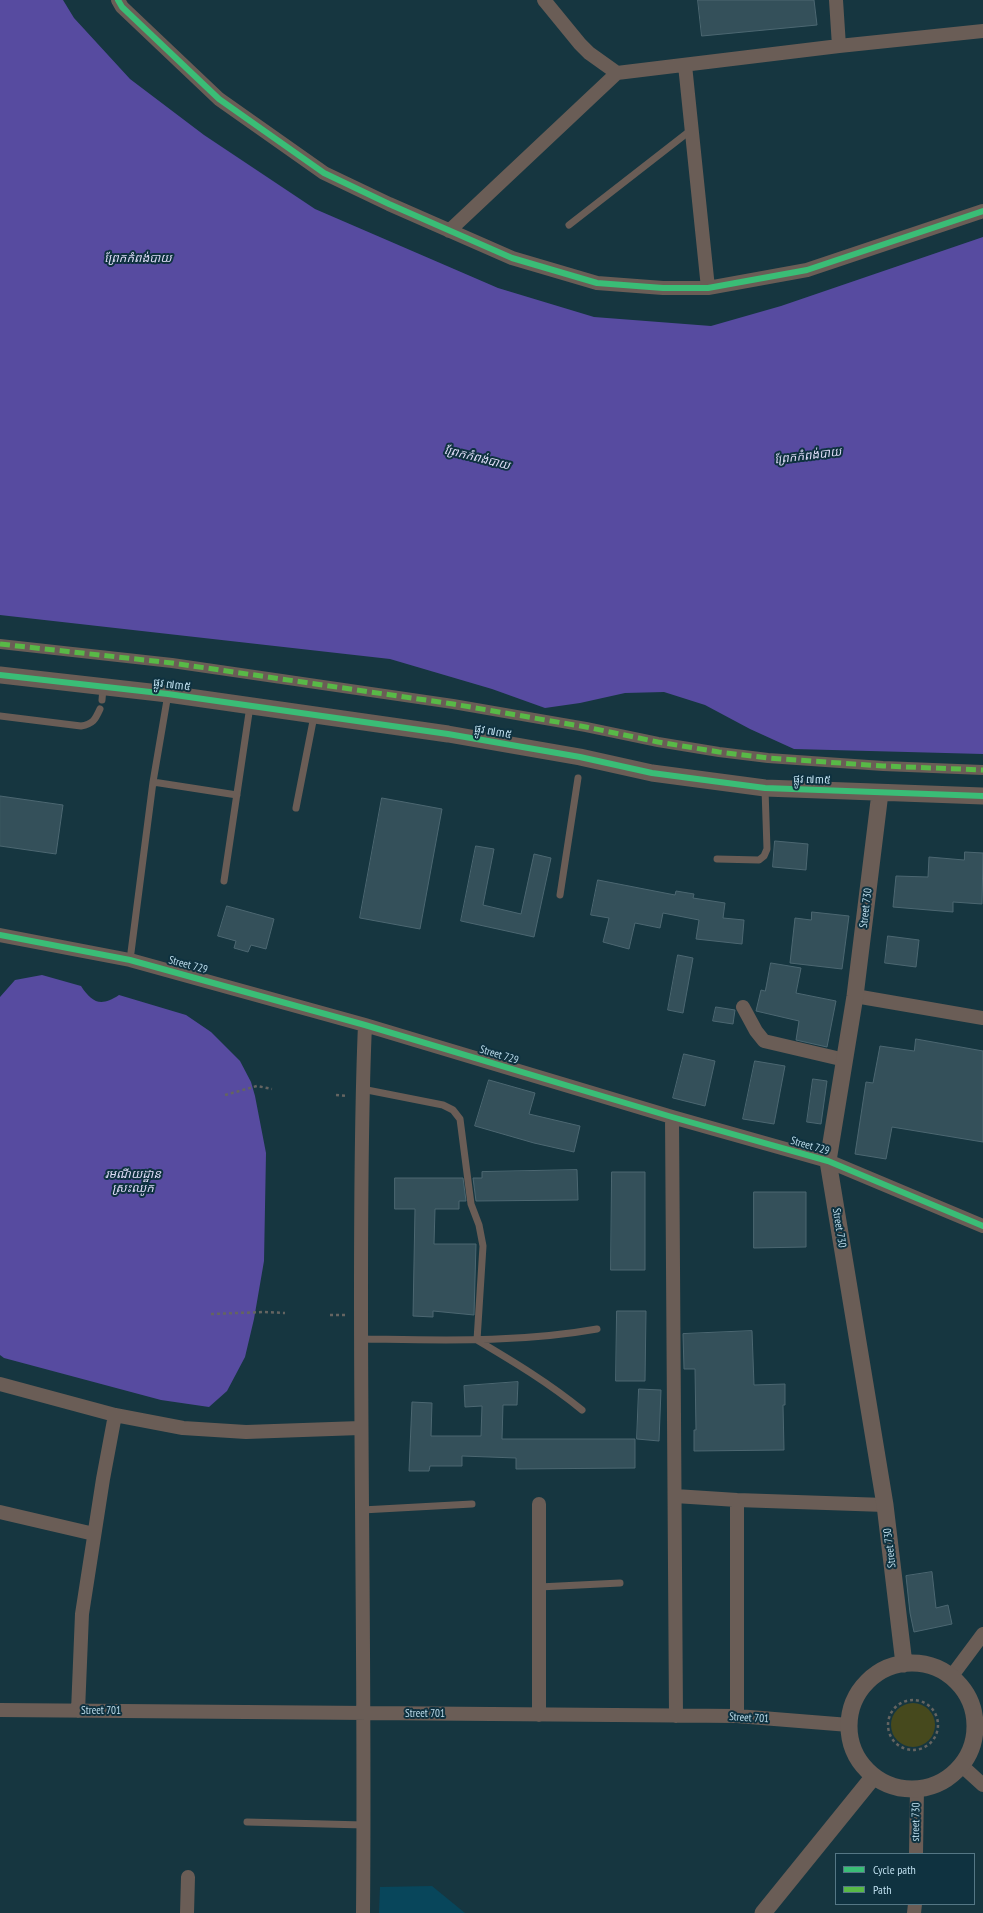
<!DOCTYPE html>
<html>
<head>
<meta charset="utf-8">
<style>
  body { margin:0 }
  #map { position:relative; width:983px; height:1913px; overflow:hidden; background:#163640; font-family:"PT Sans Narrow",sans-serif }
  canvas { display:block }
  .legend { position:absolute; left:835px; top:1853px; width:140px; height:52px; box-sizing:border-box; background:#0f3240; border:1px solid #557785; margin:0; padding:5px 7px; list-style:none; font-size:12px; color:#bedeed }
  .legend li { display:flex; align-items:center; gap:8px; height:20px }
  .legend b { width:20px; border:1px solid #557785 }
</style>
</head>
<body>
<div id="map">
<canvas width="983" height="1913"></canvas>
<ul class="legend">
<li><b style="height:5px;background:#3abd76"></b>Cycle path</li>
<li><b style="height:5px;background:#58b947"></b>Path</li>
</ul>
</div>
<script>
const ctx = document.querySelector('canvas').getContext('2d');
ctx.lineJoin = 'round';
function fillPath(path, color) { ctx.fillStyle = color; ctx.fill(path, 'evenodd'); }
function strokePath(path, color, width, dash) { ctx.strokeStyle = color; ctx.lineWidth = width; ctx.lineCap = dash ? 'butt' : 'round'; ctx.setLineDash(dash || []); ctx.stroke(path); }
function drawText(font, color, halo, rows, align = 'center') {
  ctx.font = font + ' "PT Sans Narrow","Noto Sans Khmer",sans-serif'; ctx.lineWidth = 4; ctx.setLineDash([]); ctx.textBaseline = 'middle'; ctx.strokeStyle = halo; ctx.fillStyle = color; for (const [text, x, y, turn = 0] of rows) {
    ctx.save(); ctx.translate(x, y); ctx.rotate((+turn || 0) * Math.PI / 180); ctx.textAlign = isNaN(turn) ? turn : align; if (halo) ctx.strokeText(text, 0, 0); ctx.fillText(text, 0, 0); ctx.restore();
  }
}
fillPath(new Path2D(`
  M432 1886 465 1913H379L380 1887Z`), '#08465b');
fillPath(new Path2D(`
  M891 1725a22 22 0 1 1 44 0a22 22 0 1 1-44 0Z`), '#46491d');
fillPath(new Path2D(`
  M0 0H63L74 18 130 79 204 135 315 209 498 288 594 317 711 326 781 306 983 237V754L794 749 750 729 705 705 664 692 625 693 580 703 545 708 492 689 390 659 0 615Z
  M42 975 81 986C92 1003 101 1007 119 995L186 1015 211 1032 240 1061 251 1082 255 1096 266 1153 264 1261 254 1319 245 1357 227 1391 209 1407 161 1400 4 1358 0 1355V997L15 980Z`), '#574ba0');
const building = new Path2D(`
  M698 0H814L817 25 702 36Z
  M0 796 63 805 56 854 0 846Z
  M382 798 442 809 420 929 360 918Z
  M775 841 808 844 806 870 773 867Z
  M476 846 494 849 483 905 521 914 534 854 551 858 534 937 461 921Z
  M965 852 983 853 982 904 953 902V912L893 907 896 876 928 877 929 857 964 860Z
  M598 880 675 895 676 891 694 894 693 898 725 903 723 918 744 920 742 944 696 939 699 920 663 913 660 928 635 923 629 949 603 942 609 918 591 915Z
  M227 906 274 919 266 949 251 945 248 952 234 948 236 941 218 936Z
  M812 912 849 916 842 969 790 963 795 918 811 920Z
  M888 936 919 940 916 967 885 963Z
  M678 955 693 958 683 1013 668 1010Z
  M771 963 801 968 796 993 836 1001 827 1047 796 1040 799 1021 756 1011 761 990 765 991Z
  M716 1007 735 1010 733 1024 713 1021Z
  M916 1039 983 1051V1142L892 1127 886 1159 855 1154 866 1082 873 1083 880 1046 914 1051Z
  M684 1054 715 1061 705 1106 673 1098Z
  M755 1061 785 1066 774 1124 743 1119Z
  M813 1079 827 1081 821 1124 807 1122Z
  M489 1080 535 1093 529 1114 580 1126 574 1152 534 1143 475 1126Z
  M577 1170 578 1200 476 1201 473 1178H482V1172Z
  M612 1172H645V1270H611Z
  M395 1178H463L466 1201H459V1209H435L434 1244H476L474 1315 433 1311V1317L413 1316 415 1209H395Z
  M754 1192H806V1247L754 1248Z
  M617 1311H646L645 1381H616Z
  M752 1331 754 1385 785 1384V1405H783L784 1450 694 1451V1430H696L695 1369H684L683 1334Z
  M518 1382 517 1405H503L502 1439H635V1468L516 1469V1458L462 1456V1466H430L429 1471H409L412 1402 432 1403 431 1436H481L482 1406 465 1407 464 1386Z
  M639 1389 661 1390 659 1441 637 1439Z
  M932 1572 936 1608 948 1605 952 1624 914 1632 910 1613 906 1576Z`);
fillPath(building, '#34505a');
strokePath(building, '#4c6771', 1);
strokePath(new Path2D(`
  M225 1095 257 1086 272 1089
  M336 1095 347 1096
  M211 1314 264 1312 285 1313
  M330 1315H345
  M888 1725a25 25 0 1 1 50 0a25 25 0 1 1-50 0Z`), '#646461', 2.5, [3, 3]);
strokePath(new Path2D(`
  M569 225 691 130
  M102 700 103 688
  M0 716 81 726C93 724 95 720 100 709
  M153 782 237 795
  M296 808 314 716
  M717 859 759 860 764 856 767 849 765 789
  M224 881 250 706
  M560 895 578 778
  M130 960 153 782 168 694
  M362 1089 443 1105 453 1110 460 1119 471 1204 479 1225 483 1246 477 1340C514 1362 549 1383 582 1410
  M361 1339C440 1340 519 1343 597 1329
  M362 1510 472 1504
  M539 1587 620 1583
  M247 1822 364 1825`), '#6a5d56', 7);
strokePath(new Path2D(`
  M0 644 172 663 453 704 586 727 658 742 719 752 768 758 883 766 983 770`), '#6a5d56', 10);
strokePath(new Path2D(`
  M118 0 122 7 219 99 324 173 389 204 512 258 597 283 663 288H708L807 270 983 211
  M544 0 580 44 589 53 617 73 839 46 983 31
  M836 0 839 46
  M685 65 708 288
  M449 231 617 73
  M0 935 130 960 365 1025 672 1117 828 1161 983 1226
  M855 996 983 1018
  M743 1007 756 1031 764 1041 845 1060
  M672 1117 676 1716
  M0 1384 115 1415 183 1428 246 1432 360 1428
  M675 1496 737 1500 885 1505
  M737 1500V1716
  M539 1504V1715
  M0 1512 94 1534
  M951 1677 983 1634
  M0 1710 737 1716 849 1725
  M78 1711 82 1614 103 1479 115 1415
  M975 1726H983
  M961 1765 983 1785
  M916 1854 917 1789
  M187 1913 188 1877
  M363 1913C365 1708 361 1502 361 1297 361 1206 361 1116 365 1025
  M914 1913 915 1904`), '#6a5d56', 14);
strokePath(new Path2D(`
  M0 675 168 694 448 734 580 757 652 773 765 788 983 796
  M880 793 855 996 828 1161 885 1505 904 1664
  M849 1726a63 63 0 1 1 126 0a63 63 0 1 1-126 0Z
  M763 1913 874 1776`), '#6a5d56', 17);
strokePath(new Path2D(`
  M0 644 172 663 453 704 586 727 658 742 719 752 768 758 883 766 983 770`), '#58b947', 5, [10, 5]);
strokePath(new Path2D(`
  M118 0 122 7 219 99 324 173 389 204 512 258 597 283 663 288H708L807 270 983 211
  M0 675 168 694 448 734 580 757 652 773 765 788 983 796
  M0 935 130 960 365 1025 672 1117 828 1161 983 1226`), '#3abd76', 6);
drawText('11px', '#bedeed', '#0f3240', [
  ["ផ្លូវ ៧៣៥",172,685,7],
  ["ផ្លូវ ៧៣៥",493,732,10],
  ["ផ្លូវ ៧៣៥",812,780,2],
  ["Street 730",866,908,-83],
  ["Street 729",188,965,15],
  ["Street 729",499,1055,17],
  ["Street 729",810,1146,16],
  ["Street 730",839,1228,81],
  ["Street 730",890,1548,-97],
  ["Street 701",101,1711],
  ["Street 701",425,1714],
  ["Street 701",749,1718,3],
  ["street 730",916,1822,-89]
]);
drawText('italic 12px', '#dcdbf5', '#0f3240', [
  ["ព្រែកកំពង់បាយ",138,259],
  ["ព្រែកកំពង់បាយ",808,456,-7],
  ["ព្រែកកំពង់បាយ",477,458,14],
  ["រមណីយដ្ឋាន",133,1175],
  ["ស្រះឈូក",133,1189]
]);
</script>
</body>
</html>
